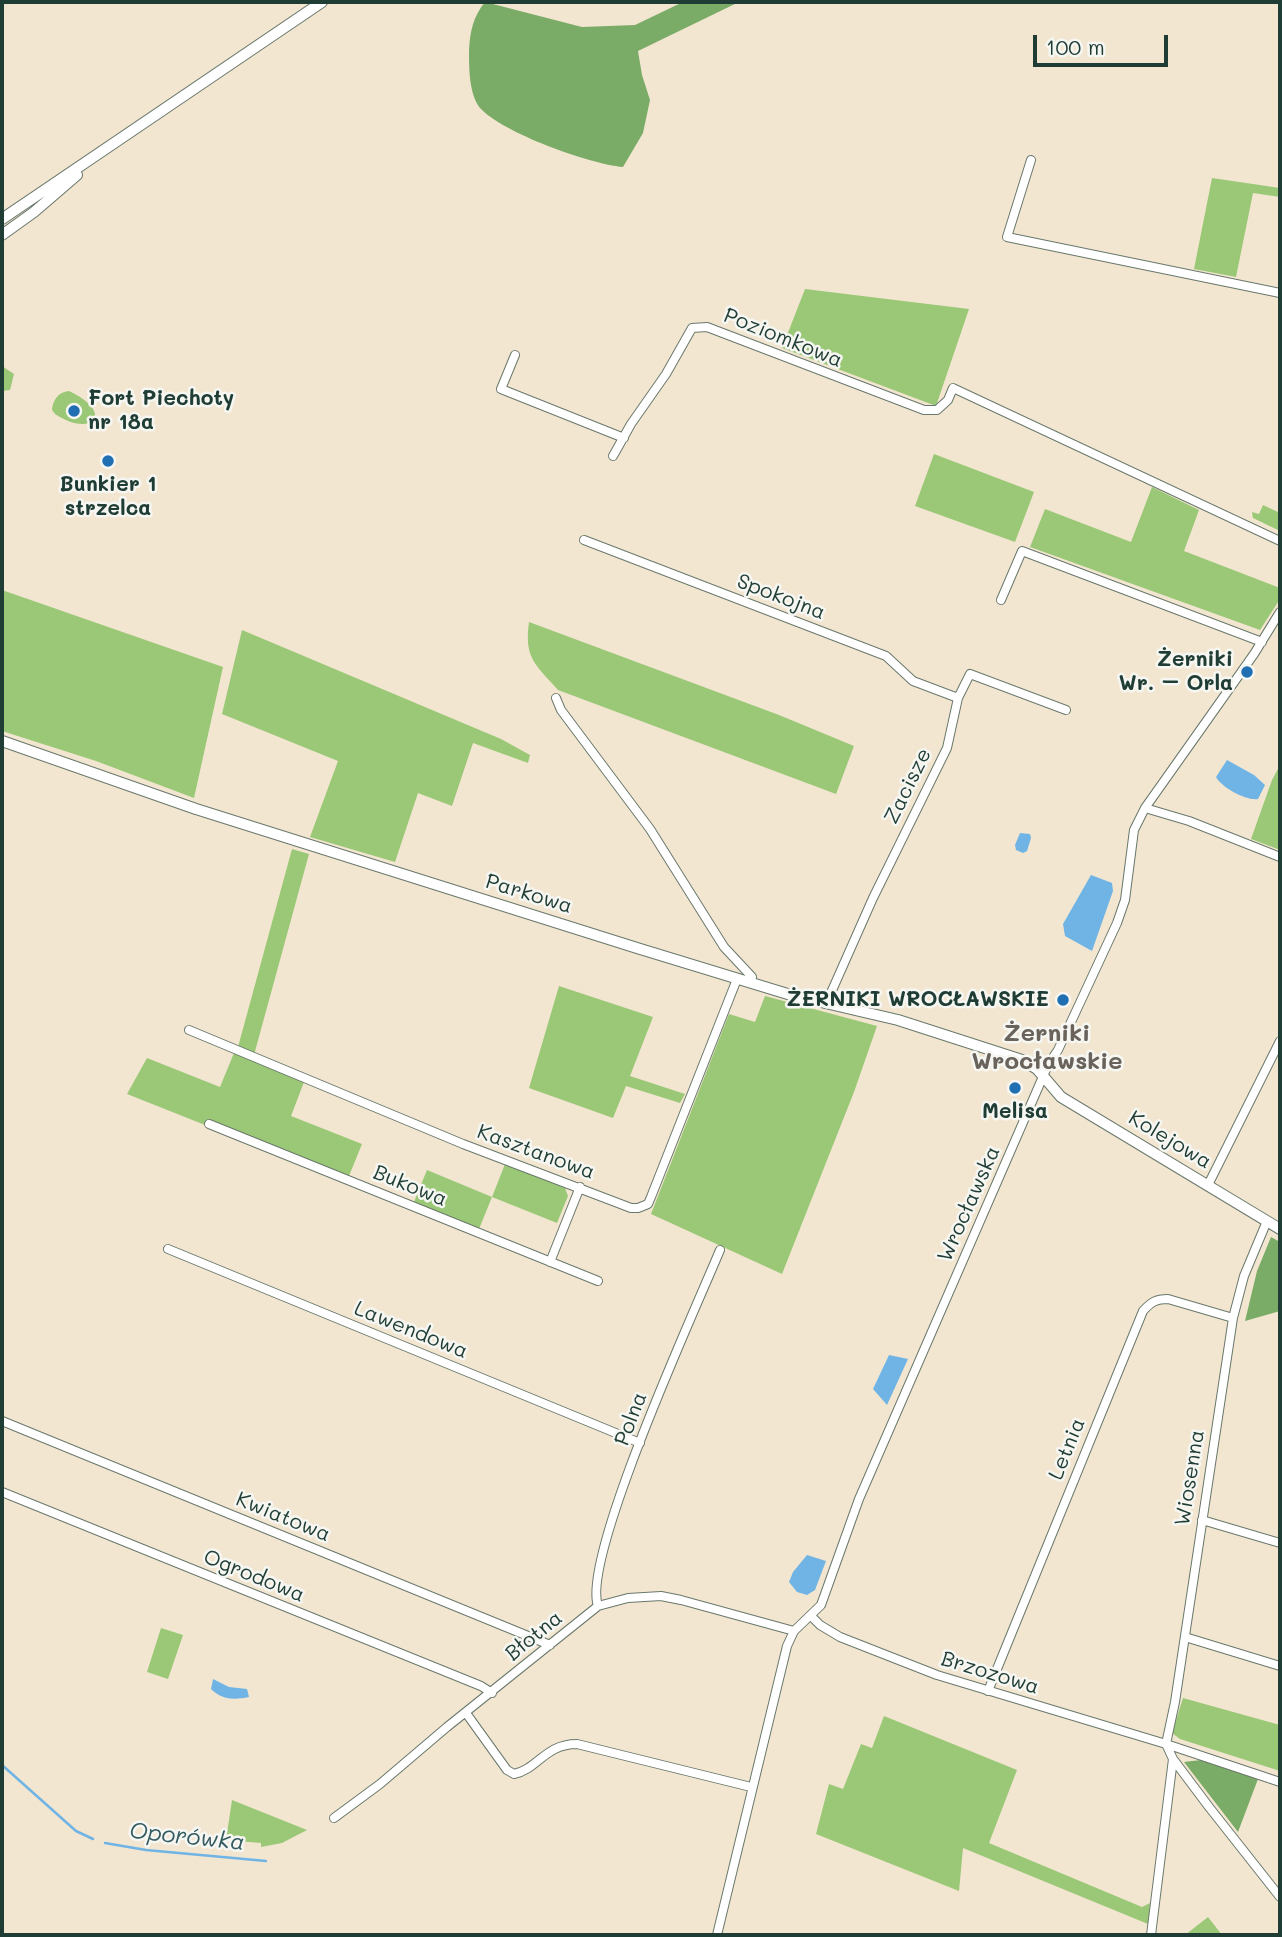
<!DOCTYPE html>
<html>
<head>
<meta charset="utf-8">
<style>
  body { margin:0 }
  #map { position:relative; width:1282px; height:1937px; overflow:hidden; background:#f2e6d1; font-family:Mali,sans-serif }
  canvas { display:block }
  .frame { position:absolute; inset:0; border:4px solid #1f3d34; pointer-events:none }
  .scale { position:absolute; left:1033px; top:35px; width:135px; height:32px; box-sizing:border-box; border:4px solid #1f3d34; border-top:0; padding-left:9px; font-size:21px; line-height:24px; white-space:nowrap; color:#1f3d34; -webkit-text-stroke:5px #f6f6f2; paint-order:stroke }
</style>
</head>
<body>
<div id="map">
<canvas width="1282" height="1937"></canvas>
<div class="frame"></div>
<div class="scale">100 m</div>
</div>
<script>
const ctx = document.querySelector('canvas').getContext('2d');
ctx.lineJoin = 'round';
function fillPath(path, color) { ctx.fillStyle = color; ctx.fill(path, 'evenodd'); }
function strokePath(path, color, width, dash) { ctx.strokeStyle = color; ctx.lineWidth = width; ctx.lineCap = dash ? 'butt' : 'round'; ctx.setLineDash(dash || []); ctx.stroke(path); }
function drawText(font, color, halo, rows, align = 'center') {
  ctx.font = font + ' Mali,sans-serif'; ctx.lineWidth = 5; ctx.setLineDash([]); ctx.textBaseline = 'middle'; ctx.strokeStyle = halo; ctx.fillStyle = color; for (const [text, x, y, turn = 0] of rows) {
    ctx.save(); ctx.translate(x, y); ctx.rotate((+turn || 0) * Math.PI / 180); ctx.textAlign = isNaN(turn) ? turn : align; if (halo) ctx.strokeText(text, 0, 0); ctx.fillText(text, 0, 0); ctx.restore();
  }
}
fillPath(new Path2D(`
  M1212 178 1280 188V197L1253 193 1236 277 1194 269Z
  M805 289 969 309 936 406 782 348Z
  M2 366 14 374 10 390 2 391Z
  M69 391C117 414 91 438 55 414L52 410C53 400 58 392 69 391Z
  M934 454 1034 492 1015 542 915 506Z
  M1152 487 1199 510 1184 551 1280 588V599L1260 630 1030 547 1045 509 1131 542Z
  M1263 505 1280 513V531L1253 518 1252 512 1259 514Z
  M2 590 223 667 194 798 96 761 2 731Z
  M529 622 779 715 854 746 836 794 558 690C535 664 524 658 529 622Z
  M242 630 501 739 530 755 528 763 473 743 452 806 418 793 395 862 310 837 338 761 222 714Z
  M1280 765V850L1251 839 1272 780Z
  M292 849 309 854 254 1055 238 1047Z
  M559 986 653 1017 630 1076 685 1094 680 1103 626 1086 613 1118 529 1088Z
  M765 996 877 1026 854 1092 782 1274 651 1214 729 1014 755 1022Z
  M234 1053 304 1082 291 1116 362 1144 349 1176 208 1119 205 1125 127 1094 147 1058 220 1087Z
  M505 1164 565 1188 568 1196 557 1223 492 1197 479 1229 414 1202 427 1170 492 1197Z
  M161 1628 183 1635 168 1679 147 1672Z
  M1183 1698 1280 1725V1771L1180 1739 1172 1733Z
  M884 1716 1017 1770 989 1843 1142 1907 1150 1903 1148 1924 963 1848 959 1891 816 1834 829 1784 843 1789 861 1744 872 1748Z
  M232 1800 307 1830 282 1843 261 1847V1843L226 1840Z
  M1208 1917 1222 1935H1185Z`), '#9ac876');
fillPath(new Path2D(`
  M485 2 582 27 635 25 683 2H739L638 51 642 75 650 100 643 133 623 167C589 164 503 133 480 108 469 94 469 68 469 51 470 31 473 17 485 2Z
  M1271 1237 1280 1242V1311L1245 1321 1257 1271Z
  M1201 1760 1258 1779 1238 1832 1184 1762Z`), '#7bac67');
fillPath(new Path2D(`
  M1227 760 1254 775 1265 785 1258 799C1247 801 1222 788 1216 777Z
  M1020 833 1030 834 1031 838 1027 851 1023 853 1016 850 1015 845Z
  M1091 875 1112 883 1113 891 1092 951 1065 936 1063 924Z
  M889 1355 908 1359 887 1405 873 1389Z
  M807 1555 826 1561 815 1590 807 1595 797 1592 789 1582 793 1572Z
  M213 1679 229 1687 247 1689 249 1697C234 1700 222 1700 211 1689Z`), '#6fb4e5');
strokePath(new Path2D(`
  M2 1765 76 1831 93 1839
  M105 1843 146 1850 266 1861`), '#6fb4e5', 2.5);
const minor = new Path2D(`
  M1031 160 1007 237 1280 293
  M515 355 501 389 624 438
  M613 456 631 424 666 374 692 328 707 327 924 410H937L948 400 953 388 1280 541
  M584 540 886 656 913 681 958 698
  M1001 600 1022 551 1262 642
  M556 698 561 710 650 829 724 947 752 977 751 983
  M1145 808 1189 821 1280 857
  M826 1004 873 898 947 748 958 698 970 674 1066 710
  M189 1030 463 1144 631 1208H638L648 1204 651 1197 737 979
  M209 1124 598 1281
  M1208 1185 1280 1041
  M168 1249 640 1443
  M550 1262 580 1187
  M2 1421 550 1645
  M2 1492 481 1686 492 1693
  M1202 1520 1280 1543
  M598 1606C581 1558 696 1308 720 1250
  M812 1617 820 1625 840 1637 937 1675 1166 1744 1280 1782
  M1185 1637 1280 1666
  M988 1691 1143 1311C1151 1302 1156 1299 1168 1299L1233 1318
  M466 1713 507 1770 514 1774C538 1769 545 1744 577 1744L751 1787
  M1166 1744 1175 1702 1233 1318 1244 1276 1267 1221
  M1166 1744 1173 1759 1209 1807 1280 1897
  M334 1818 380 1784 447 1727 598 1606 628 1598 661 1596 681 1600 794 1631
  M717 1935 787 1646 794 1631 821 1605 859 1499 1048 1065 1058 1050 1117 923 1125 900 1134 830 1145 808 1254 654 1280 612
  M1151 1935 1173 1759`);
const tertiary = new Path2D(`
  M2 219 322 2
  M2 235 34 212 77 175
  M2 741 196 809 637 948 791 995 898 1020 1022 1060 1037 1069 1061 1097 1280 1229`);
strokePath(minor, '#69786b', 10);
strokePath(tertiary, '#69786b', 12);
strokePath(minor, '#fff', 8);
strokePath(tertiary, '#fff', 10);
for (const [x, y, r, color] of [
  [74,411,7,"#1f6fb2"],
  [108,461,7,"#1f6fb2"],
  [1247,672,7,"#1f6fb2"],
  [1063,1000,7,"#1f6fb2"],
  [1015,1088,7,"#1f6fb2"]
]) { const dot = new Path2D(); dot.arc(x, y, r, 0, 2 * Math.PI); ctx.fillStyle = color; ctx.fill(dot); strokePath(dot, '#f6f6f2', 2.5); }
drawText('21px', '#1f3d34', '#f6f6f2', [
  ["Poziomkowa",783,338,22],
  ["Spokojna",781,597,21],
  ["Zacisze",908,786,-64],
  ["Parkowa",529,894,17],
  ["Kolejowa",1170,1140,31],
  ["Kasztanowa",536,1152,20],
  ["Bukowa",410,1186,22],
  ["Wrocławska",969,1204,-66],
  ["Lawendowa",411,1330,22],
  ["Polna",631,1419,-69],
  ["Letnia",1067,1449,-68],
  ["Wiosenna",1190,1478,-81],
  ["Kwiatowa",283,1517,22],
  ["Ogrodowa",254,1576,22],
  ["Błotna",534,1636,-39],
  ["Brzozowa",990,1673,17]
]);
drawText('bold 21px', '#1f3d34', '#f6f6f2', [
  ["Fort Piechoty",88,399,"left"],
  ["nr 18a",88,423,"left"],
  ["Bunkier 1",108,485],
  ["strzelca",108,509],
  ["Żerniki",1233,660,"right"],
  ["Wr. – Orla",1233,684,"right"],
  ["ŻERNIKI WROCŁAWSKIE",1049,1000,"right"],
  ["Melisa",1015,1112]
]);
drawText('italic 23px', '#335b60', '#f6f6f2', [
  ["Oporówka",187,1837,6]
]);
drawText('bold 24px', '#69635b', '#f6f6f2', [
  ["Żerniki",1047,1034],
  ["Wrocławskie",1047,1062]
]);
</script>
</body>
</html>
